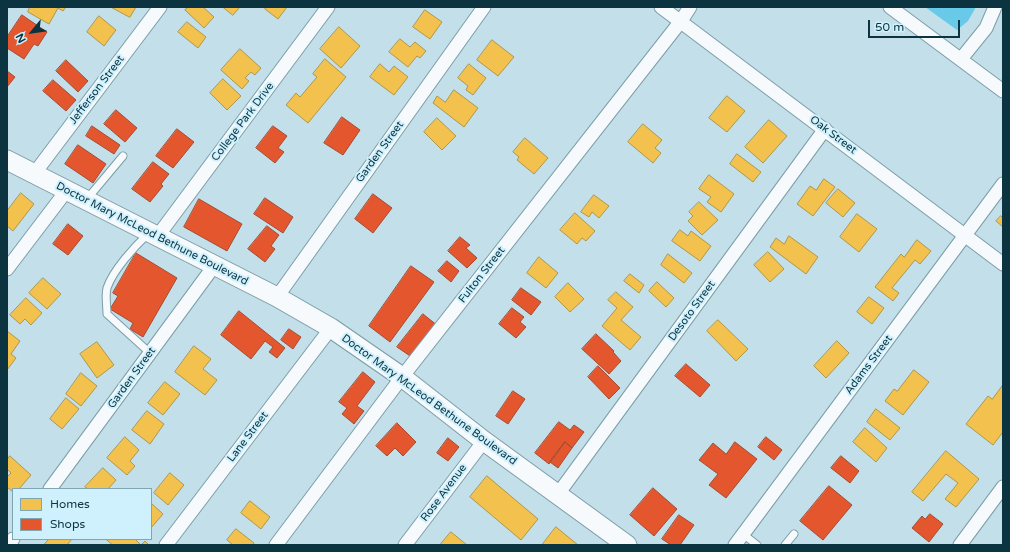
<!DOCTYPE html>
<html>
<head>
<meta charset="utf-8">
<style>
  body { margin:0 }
  #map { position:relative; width:1010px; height:552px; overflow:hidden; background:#c3dfe9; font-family:"Varela Round",sans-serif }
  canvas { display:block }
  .frame { position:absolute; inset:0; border:8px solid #0b3440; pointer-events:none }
  .legend { position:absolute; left:12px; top:488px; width:140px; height:52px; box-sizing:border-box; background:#cff0fd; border:1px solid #81a5b1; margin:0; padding:5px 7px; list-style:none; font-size:12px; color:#0b3440 }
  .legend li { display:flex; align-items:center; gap:8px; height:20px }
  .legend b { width:20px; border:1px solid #81a5b1 }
  .north { position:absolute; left:12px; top:12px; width:40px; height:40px; -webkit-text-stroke:3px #cff0fd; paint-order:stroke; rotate:241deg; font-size:11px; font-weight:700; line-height:16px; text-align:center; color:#0b3440 }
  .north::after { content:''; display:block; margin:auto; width:14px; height:18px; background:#0b3440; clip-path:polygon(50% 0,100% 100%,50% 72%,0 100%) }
  .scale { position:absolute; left:868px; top:20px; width:92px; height:18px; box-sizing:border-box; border:2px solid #0b3440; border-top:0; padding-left:5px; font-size:12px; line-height:14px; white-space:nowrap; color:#0b3440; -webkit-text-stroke:3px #cff0fd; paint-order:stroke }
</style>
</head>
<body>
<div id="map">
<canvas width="1010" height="552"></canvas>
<div class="frame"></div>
<ul class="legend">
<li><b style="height:11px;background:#f2c14e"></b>Homes</li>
<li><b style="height:11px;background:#e4572e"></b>Shops</li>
</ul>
<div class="north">N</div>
<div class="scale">50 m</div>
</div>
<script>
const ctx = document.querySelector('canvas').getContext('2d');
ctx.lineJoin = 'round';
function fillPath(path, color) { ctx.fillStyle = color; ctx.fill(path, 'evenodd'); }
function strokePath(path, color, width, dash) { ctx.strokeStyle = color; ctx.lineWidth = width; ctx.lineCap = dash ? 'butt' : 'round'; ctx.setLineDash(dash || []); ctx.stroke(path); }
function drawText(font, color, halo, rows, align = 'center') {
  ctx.font = font + ' "Varela Round",sans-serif'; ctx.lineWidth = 4; ctx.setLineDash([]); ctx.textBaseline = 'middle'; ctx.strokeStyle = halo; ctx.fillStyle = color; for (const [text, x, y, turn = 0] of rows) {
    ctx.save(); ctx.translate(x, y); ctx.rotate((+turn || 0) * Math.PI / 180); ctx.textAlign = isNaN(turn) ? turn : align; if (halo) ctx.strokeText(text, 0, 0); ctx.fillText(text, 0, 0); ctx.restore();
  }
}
fillPath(new Path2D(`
  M925 7H976L968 21 957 30Z`), '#68cae8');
const homes = new Path2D(`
  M30 7H66L63 11 58 8 49 24 28 12Z
  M111 7H136L130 17Z
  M189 7H203L214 17 204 28 185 10Z
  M223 7H240L233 15Z
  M266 7H287L278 19 265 9Z
  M425 10 442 22 430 39 413 27Z
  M99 16 116 30 104 46 87 32Z
  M187 22 206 37 198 48 178 32Z
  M339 27 360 46 341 68 320 49Z
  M400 39 410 47 415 42 426 51 420 58 417 56 408 67 389 52Z
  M492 40 514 57 498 76 477 60Z
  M240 49 261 68 255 75 251 72 245 78 249 81 242 89 221 70Z
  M325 59 346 77 308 123 286 105 296 93 300 97 317 77 313 74Z
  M380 64 389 72 394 66 408 77 394 95 370 77Z
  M469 64 486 78 473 95 466 90 468 86 458 78Z
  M223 79 241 96 227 110 210 93Z
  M454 90 478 108 464 127 433 103 437 96 445 102Z
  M727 96 745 111 727 132 709 118Z
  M437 118 456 136 442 150 424 132Z
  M769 120 787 136 763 163 745 147Z
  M643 124 662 140 655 148 661 153 653 163 628 142Z
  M525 138 548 158 534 174 517 160 519 157 513 152Z
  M737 154 761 172 753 182 730 164Z
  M709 175 734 194 721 212 707 202 711 197 699 189Z
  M824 179 835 187 813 216 797 204 810 186 816 190Z
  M838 189 855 203 843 217 826 203Z
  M21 193 34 204 13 231 7 226V211Z
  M594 195 609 206 599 218 592 212 589 217 581 212Z
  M699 202 718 220 702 235 688 221 693 216 689 212Z
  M575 213 595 231 586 241 582 238 577 244 560 230Z
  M857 214 877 229 859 252 840 237Z
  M1001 216 1003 218V227L996 221Z
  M680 230 688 236 691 231 711 246 700 261 672 241Z
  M789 236 818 257 806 274 770 247 776 238 784 244Z
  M917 240 931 251 920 264 915 260 892 288 899 293 893 301 875 287 901 254 904 257Z
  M768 252 784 269 770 282 754 265Z
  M668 254 692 273 684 283 661 265Z
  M539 257 558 273 546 288 527 273Z
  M630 274 644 285 639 293 624 281Z
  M43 278 61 294 47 309 29 293Z
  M657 282 674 298 666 307 649 291Z
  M568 283 584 299 570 312 555 297Z
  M616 292 633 307 621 320 641 337 630 350 602 326 617 308 608 300Z
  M869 297 884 308 872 324 857 312Z
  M26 298 42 313 31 325 25 319 20 324 10 315Z
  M718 320 748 349 736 361 707 331Z
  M7 331 20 341 11 354 16 358 7 370Z
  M837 341 849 353 826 378 814 366Z
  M97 342 114 365 97 378 80 354Z
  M194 346 211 359 203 369 217 380 205 395 175 372Z
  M914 370 929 382 903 415 885 401 894 389 897 391Z
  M81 373 97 386 81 406 66 394Z
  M165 382 180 394 163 415 148 403Z
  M1003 385V432L993 445 966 424 988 396 992 399Z
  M66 398 79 409 62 429 50 419Z
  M876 409 900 428 890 440 867 422Z
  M147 411 164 424 150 444 132 430Z
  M865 428 887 448 876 462 853 442Z
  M125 437 139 450 130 461 135 466 127 475 107 458Z
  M946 451 979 479 956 507 945 499 958 483 946 474 923 501 912 492Z
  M10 456 31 475 19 489H13V492L7 487V477L11 473 7 469V460Z
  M103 468 116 480 108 489H88L85 487Z
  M170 473 184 485 168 505 154 493Z
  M487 476 538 519 521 540 470 497Z
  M250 501 270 517 261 529 241 513Z
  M151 503 163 514 151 528Z
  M556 527 578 545H542Z
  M236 529 254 543 253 545H233L227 540Z
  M451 532 467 545H440Z
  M49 539H72L67 545H44Z
  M106 539H135L141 545 145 541 149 545H113Z`);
fillPath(homes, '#f2c14e');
strokePath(homes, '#ad974a', 1);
const shops = new Path2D(`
  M22 15 47 32 38 46 34 44 24 59 7 48V37Z
  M66 60 88 81 78 92 56 71Z
  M7 71 15 77 7 87Z
  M53 80 76 100 66 111 43 91Z
  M116 110 137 128 125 142 104 124Z
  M342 117 360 130 343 155 324 143Z
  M92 126 120 145 114 154 86 136Z
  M273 126 287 136 278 148 284 152 275 163 256 148Z
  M177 129 194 142 173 168 156 156Z
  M78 145 106 164 93 183 65 164Z
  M153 162 169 174 161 184 163 186 150 202 132 189Z
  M373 194 392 208 373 233 355 219Z
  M265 198 293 217 283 233 254 214Z
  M199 199 242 224 227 251 184 227Z
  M68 224 83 236 68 255 53 244Z
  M267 226 279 235 271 246 275 249 265 262 248 249Z
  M460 237 470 245 466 248 477 258 467 268 448 251Z
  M136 253 177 278 143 337 130 329 133 323 110 309 118 296 113 293Z
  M447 261 459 271 451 282 438 271Z
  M411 266 434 282 390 342 369 326Z
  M521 288 541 302 531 315 512 300Z
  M512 308 524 317 520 322 526 327 516 338 499 324Z
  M239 311 285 348 277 358 269 352 273 347 265 341 251 359 221 335Z
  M423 314 438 326 413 358 397 347Z
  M289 329 301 337 293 349 281 340Z
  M596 334 614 351 613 352 621 361 609 374 582 349Z
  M686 364 710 385 700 397 675 376Z
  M598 366 620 388 609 399 588 377Z
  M363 372 375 382 357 406 364 411 354 424 342 414 347 408 339 402Z
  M513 391 525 399 508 424 496 416Z
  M559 422 570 430 574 425 584 432 572 448 565 442 549 464 535 453Z
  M397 423 416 442 403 456 395 448 387 456 376 446Z
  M766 437 782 450 774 460 758 447Z
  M448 438 459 447 448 461 437 453Z
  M565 442 572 448 558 468 550 462Z
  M735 442 757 459 726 498 709 485 718 474 699 460 713 443 726 454Z
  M841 456 859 471 850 483 831 468Z
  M829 486 852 505 823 540 800 521Z
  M653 488 677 509 654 536 630 515Z
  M930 514 943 524 929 542 912 528 922 516 925 519Z
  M679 515 694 525 680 545H671L662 539Z`);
fillPath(shops, '#e4572e');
strokePath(shops, '#a34c33', 1);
const lane = new Path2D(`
  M87 199 123 156
  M149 233C135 246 113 270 107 288 105 296 107 306 107 314L150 353
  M743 534 757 545
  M785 545 794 534`);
const street = new Path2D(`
  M661 7 1003 264
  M890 7 1003 91
  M961 59 986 28 995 7
  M34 174 160 7
  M157 237 328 7
  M7 269 67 190
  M277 297 484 7
  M50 489 214 266
  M558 494 825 129
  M8 545 13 539
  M166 545 331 328
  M276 545 402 377 681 21 690 7
  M405 545 484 441
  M735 545 1003 184
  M960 545 1003 487`);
const secondary = new Path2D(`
  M7 160 277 297 331 328 402 377 484 441 627 545`);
strokePath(lane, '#7c9da7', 9);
strokePath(street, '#7c9da7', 15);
strokePath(secondary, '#7c9da7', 21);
strokePath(lane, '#f6fafc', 7);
strokePath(street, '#f6fafc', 13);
strokePath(secondary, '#f6fafc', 19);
drawText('11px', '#0b3440', '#cff0fd', [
  ["Jefferson Street",97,90,-53],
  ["College Park Drive",243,122,-53],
  ["Oak Street",833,135,37],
  ["Garden Street",380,152,-54],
  ["Doctor Mary McLeod Bethune Boulevard",152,234,27],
  ["Fulton Street",482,275,-52],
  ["Desoto Street",692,311,-54],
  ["Adams Street",869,365,-53],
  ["Garden Street",132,378,-54],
  ["Doctor Mary McLeod Bethune Boulevard",429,400,36],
  ["Lane Street",248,437,-53],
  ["Rose Avenue",444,493,-53]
]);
</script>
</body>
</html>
